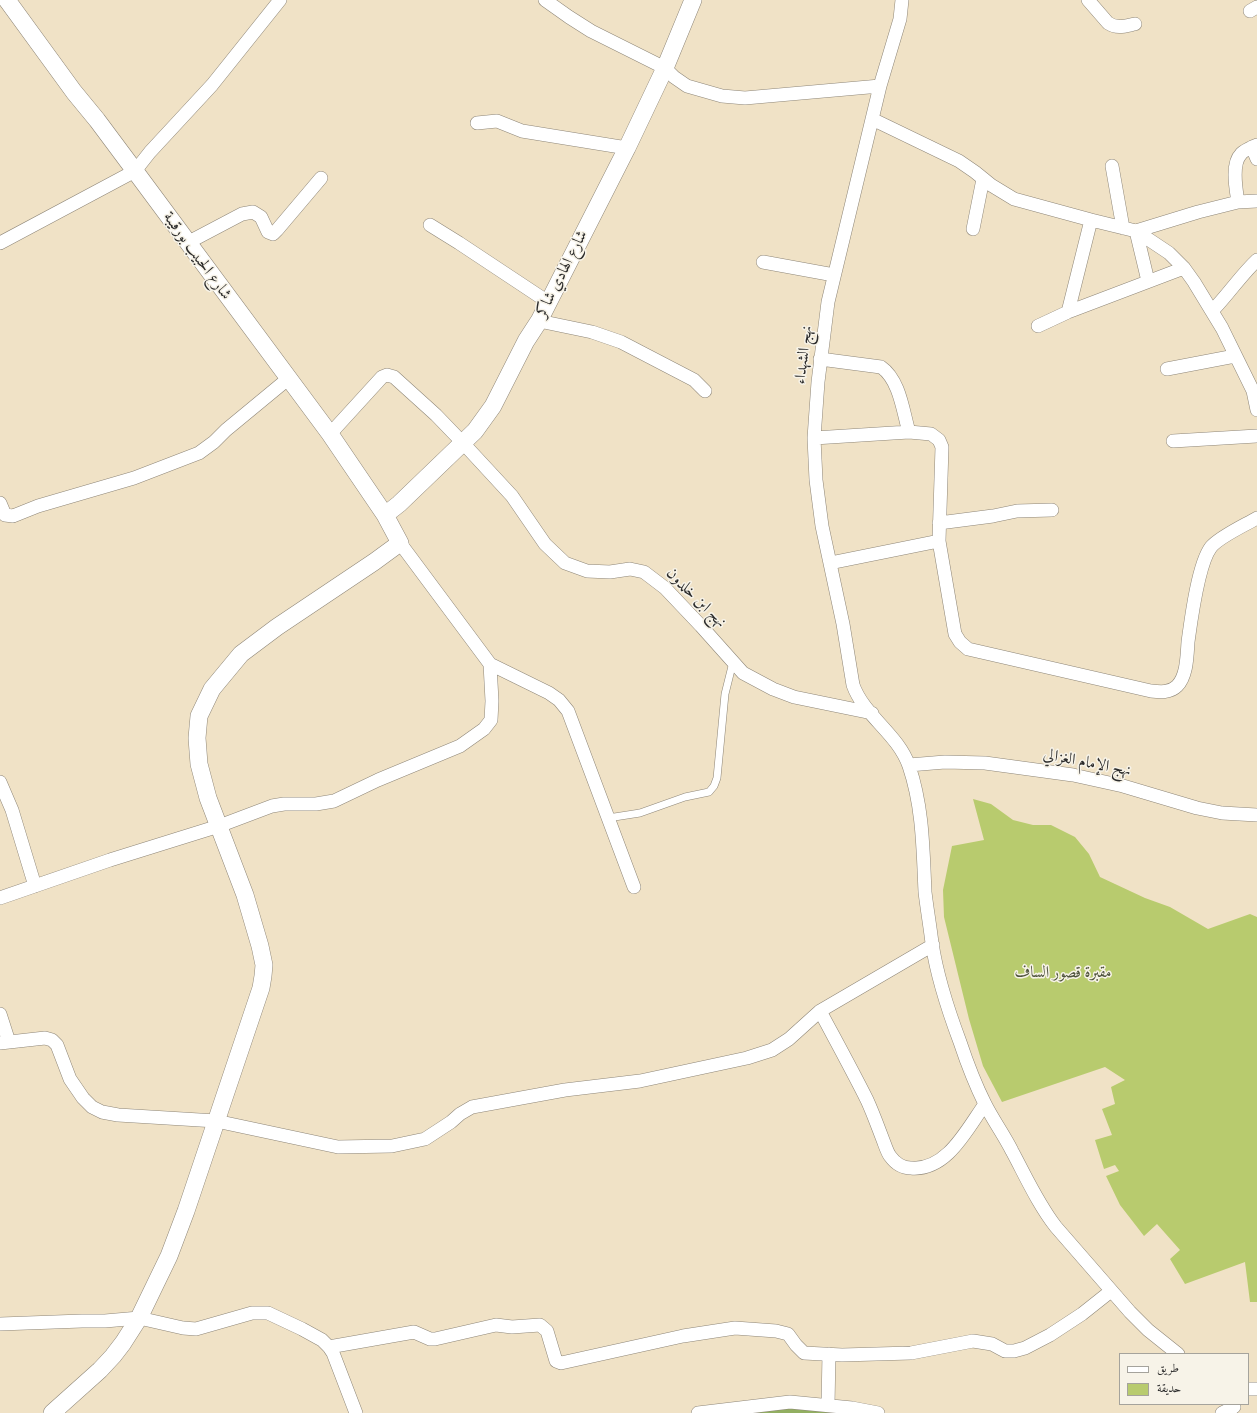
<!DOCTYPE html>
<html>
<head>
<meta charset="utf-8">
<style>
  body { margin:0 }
  #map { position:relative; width:1257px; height:1413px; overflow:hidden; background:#f0e2c6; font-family:"Gentium Book Plus",Amiri,serif }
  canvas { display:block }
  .legend { position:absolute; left:1119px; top:1353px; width:130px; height:52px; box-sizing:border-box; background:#f7f3e8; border:1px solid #a5a39c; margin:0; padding:5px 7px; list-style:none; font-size:12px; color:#2b2b2b }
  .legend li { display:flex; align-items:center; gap:8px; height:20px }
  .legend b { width:20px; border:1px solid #a5a39c }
</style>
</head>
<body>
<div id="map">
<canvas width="1257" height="1413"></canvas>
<ul class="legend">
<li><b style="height:5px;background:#fff"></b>طريق</li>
<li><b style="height:11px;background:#b8cb6e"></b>حديقة</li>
</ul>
</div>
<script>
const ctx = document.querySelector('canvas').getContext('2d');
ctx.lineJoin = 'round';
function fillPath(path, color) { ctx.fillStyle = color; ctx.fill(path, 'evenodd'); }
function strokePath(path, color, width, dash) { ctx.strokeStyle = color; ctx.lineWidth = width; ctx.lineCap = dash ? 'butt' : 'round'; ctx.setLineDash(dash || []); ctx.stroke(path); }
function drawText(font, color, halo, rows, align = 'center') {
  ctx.font = font + ' "Gentium Book Plus",Amiri,serif'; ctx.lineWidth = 3; ctx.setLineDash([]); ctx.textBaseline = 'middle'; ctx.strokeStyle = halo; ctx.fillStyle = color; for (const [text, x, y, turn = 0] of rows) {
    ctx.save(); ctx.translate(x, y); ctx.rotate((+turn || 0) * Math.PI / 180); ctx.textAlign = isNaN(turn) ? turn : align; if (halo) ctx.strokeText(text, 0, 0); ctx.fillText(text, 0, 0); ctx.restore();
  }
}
fillPath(new Path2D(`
  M973 799 991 804 1013 820 1033 825H1051L1075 837 1089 854 1100 877 1145 898 1170 907 1208 929 1250 914 1257 917V1302H1250L1245 1262 1185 1284 1170 1259 1180 1250 1157 1224 1144 1236 1120 1205 1106 1176 1119 1171 1115 1165 1104 1169 1095 1140 1112 1135 1102 1109 1115 1104 1111 1087 1125 1080 1105 1067 1002 1102 983 1066 969 1019 944 917 943 890 952 846 984 840Z`), '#b8cb6e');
fillPath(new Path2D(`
  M792 1405 868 1413H744Z`), '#92af61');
const service = new Path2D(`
  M608 818 640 813 685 797 709 792 714 786 717 778 725 694 733 662`);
const minor = new Path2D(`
  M545 0 569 17 591 31 665 68 674 77 687 86 722 96 745 98 880 86
  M902 0 900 19 880 86 828 302 818 382 814 438 816 480 822 526 843 624 853 685C864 716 898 734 909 766 923 807 923 850 925 892 927 909 930 926 932 943 937 977 948 1010 960 1042 967 1063 975 1084 985 1104 993 1120 1004 1135 1012 1151 1026 1177 1038 1204 1056 1227L1130 1312 1148 1330 1178 1354
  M1088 0 1108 23C1117 29 1125 26 1135 24
  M1250 11 1257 7
  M872 119 959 161 975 172 991 185 1014 199 1091 220 1136 231 1169 253 1184 268 1194 282 1222 328 1253 391 1257 410
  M477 123 497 121 522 131 627 148
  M1257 145 1252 147 1257 159
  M1112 166 1123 228
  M1238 202C1236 189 1231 164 1241 154 1243 151 1249 149 1252 147
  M430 225 459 243 548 302
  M973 229 983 179
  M0 243 135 171 150 152 212 85 280 0
  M187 243 242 214 253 212 261 217 268 232 273 234 277 230 321 178
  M763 262 834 275
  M1148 281 1136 231 1198 212 1238 202 1257 201
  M1212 311C1228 295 1240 276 1257 260
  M1068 312 1091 220
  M539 321 592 332 621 342 694 380 705 391
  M1038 326 1068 312 1184 268
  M820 359 881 367C900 380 903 412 909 432
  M1167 369 1235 356
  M330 434 382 377 387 375 394 377 436 415 463 443 512 496 545 544 565 563 587 571 610 572 630 569 644 572 665 588 701 626 743 673 773 689 794 697 872 713
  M814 438 909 432 931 434 939 440 942 447 939 541 830 563
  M1173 441 1257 436
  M0 503 5 515 13 516 38 506 134 478 199 453 214 442 226 430 289 378
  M939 523 993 516 1017 511 1052 510
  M939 541 955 634 960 642 968 649 1151 691C1160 692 1170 693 1177 686 1187 676 1187 656 1188 642 1191 620 1198 564 1211 547 1219 537 1245 525 1257 518
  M400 543 490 664 549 693 559 700 568 711 634 887
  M909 765 945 762 985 763 1073 775 1123 786 1197 808 1222 813 1257 815
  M0 782 12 810 35 886
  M0 898 110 860 219 826 272 806 284 804H316L334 801 378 780 460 746 484 729 491 720 492 701 490 664
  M820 1011C836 1041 852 1070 867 1100 873 1113 878 1127 883 1140 885 1145 887 1152 890 1156 895 1163 902 1168 911 1168 947 1171 967 1129 985 1104
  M0 1014 9 1042
  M0 1043 45 1038 52 1040 57 1045 70 1079 83 1098 92 1107 102 1112 118 1115 216 1121 338 1147 392 1146 425 1139 451 1122 460 1114 472 1107 565 1090 640 1081 747 1058 772 1050 789 1039 820 1011 933 945
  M0 1324 82 1321H105L139 1318 183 1328 196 1329 252 1313H268L302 1329 322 1340 329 1347 333 1353 356 1413
  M329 1347 414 1332 430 1339H435L496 1325 512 1327 540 1325 547 1331 556 1361 561 1363 683 1336 735 1328 776 1331 788 1334 796 1345 804 1353 842 1355 911 1353 973 1341 992 1344 1005 1351H1014L1025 1348 1050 1335 1082 1314 1111 1291
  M1248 1389H1257
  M828 1405 829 1354
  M698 1413 790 1402 852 1408 878 1413
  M1222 1413 1234 1407`);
const tertiary = new Path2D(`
  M7 0 74 92 97 120 135 171 330 434 385 515 400 543 374 562 277 627 241 654 212 689 199 716 197 738 199 764 208 798 245 895 260 946 264 965 263 976 261 988 186 1211 169 1256 139 1318 123 1343 113 1356 100 1370 52 1413
  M385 515 399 504 475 431 493 406 526 341 539 321 627 148 665 68 693 0`);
strokePath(service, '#8e8678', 8);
strokePath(minor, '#8e8678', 14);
strokePath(tertiary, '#8e8678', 18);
strokePath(service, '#fff', 7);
strokePath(minor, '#fff', 13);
strokePath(tertiary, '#fff', 17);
drawText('16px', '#2b2b2b', '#f7f3e8', [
  ["شارع الحبيب بورقيبة",197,256,54],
  ["شارع الهادي شاكر",562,274,-63],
  ["نهج الشهداء",804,355,-83],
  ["نهج ابن خلدون",696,598,45],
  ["نهج الإمام الغزالي",1087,763,11]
]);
drawText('16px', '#4e533c', '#f7f3e8', [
  ["مقبرة قصور الساف",1063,973]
]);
</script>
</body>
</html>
